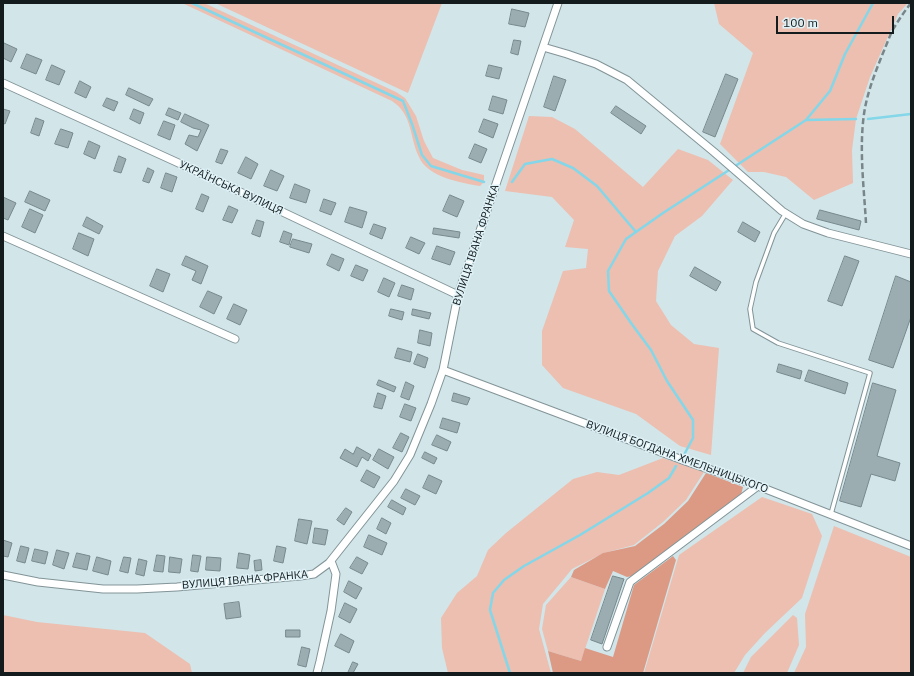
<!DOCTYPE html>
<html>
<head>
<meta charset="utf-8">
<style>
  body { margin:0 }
  #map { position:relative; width:914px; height:676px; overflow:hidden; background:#d2e5e9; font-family:"IBM Plex Sans",sans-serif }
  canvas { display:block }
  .frame { position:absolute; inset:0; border:4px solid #141b1d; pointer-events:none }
  .scale { position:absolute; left:776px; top:16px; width:118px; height:18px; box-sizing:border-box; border:2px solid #141b1d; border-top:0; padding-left:5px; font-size:12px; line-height:14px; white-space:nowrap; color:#141b1d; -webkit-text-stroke:3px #dff2f7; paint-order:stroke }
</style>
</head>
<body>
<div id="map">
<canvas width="914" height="676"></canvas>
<div class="frame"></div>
<div class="scale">100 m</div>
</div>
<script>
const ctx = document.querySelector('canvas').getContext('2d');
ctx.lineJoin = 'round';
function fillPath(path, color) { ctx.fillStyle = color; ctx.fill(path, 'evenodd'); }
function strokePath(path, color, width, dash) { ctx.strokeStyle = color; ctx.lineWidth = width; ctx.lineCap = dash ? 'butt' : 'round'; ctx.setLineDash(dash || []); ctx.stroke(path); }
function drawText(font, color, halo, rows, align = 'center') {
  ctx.font = font + ' "IBM Plex Sans",sans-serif'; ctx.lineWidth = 3; ctx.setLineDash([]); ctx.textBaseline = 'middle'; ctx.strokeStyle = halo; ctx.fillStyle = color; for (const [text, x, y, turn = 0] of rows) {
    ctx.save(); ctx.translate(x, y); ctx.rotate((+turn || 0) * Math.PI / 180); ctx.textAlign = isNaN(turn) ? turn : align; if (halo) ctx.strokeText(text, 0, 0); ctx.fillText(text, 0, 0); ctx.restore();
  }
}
fillPath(new Path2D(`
  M182 3H204L396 92 405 98 416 116 424 141 433 158 462 170 484 175V182L480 186C462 183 427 177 419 157 409 136 413 115 392 101Z
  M215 3H442L408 93Z
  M714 3H908L898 14 870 77 856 119 852 150 853 183 814 200 786 177 764 172H748L720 144 753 53 719 24Z
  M529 116 552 117 575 129 643 187 678 149 708 160 733 180 702 216 675 236 658 271 656 301 671 325 694 344 719 348 711 455 680 446 636 414 563 388 542 365V331L563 271 586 268 588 249 565 247 574 220 552 197 505 191Z
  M663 458 704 472 686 500 663 522 634 545 604 553 572 569 543 604 539 629 551 673H448L442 648 441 618 457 593 477 576 488 550 506 533 573 479 597 472 619 475Z
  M762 497 812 514 822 536 802 598 765 633 745 655 734 673H644L679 555Z
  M834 526 911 557V673H794L806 647 805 614Z
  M571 577 605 589 581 661 548 651 542 629 546 605Z
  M3 615 37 622 145 633 190 664 192 673H3Z
  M793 615 797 618 799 645 787 673H743L751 657Z`), '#ecbfb0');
fillPath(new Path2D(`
  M706 473 743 487 741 495 632 576 627 577 613 571 605 589 571 577 574 570 603 553 635 546 664 524 688 501Z
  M673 556 676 560 643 673H553L548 651 581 661 585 648 613 657 634 585Z`), '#dc9a85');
strokePath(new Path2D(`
  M192 3 403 101 412 124 422 155 431 166 484 182
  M868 119 911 114
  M806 120 856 119
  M512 182 525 164 552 159 573 168 597 186 636 232
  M685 453 693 438V420L667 381 651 350 631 323 609 291 608 271 626 239 663 213 806 120 830 91 845 54 873 3
  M510 673 490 610 493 593 504 580 524 566 580 535 648 493 669 478 676 466`), '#83d7e9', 2.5);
const building = new Path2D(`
  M512 9 529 13 525 27 509 24Z
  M514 40 521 41 518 55 511 53Z
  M4 43 17 49 11 62 3 58V46Z
  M27 54 42 60 36 74 21 68Z
  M52 65 65 71 59 85 46 80Z
  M489 65 502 68 499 79 486 76Z
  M726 74 738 79 715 137 703 132Z
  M554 76 566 80 555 111 544 107Z
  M80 81 91 87 86 98 75 93Z
  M129 88 153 99 149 106 126 95Z
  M493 96 507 100 503 114 489 110Z
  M107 98 118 102 114 111 103 106Z
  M616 106 646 126 641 134 611 113Z
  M169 108 181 113 178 120 166 115Z
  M3 109 10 111 5 124 3 123Z
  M134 109 144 113 140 124 130 119Z
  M185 114 209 125 197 151 185 144 189 135 198 137 201 130 193 128 181 122Z
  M36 118 44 121 39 136 31 133Z
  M484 119 498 124 493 138 479 132Z
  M164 121 175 125 170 140 158 135Z
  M61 129 73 133 68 148 55 144Z
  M89 141 100 146 95 159 84 154Z
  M475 144 487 149 481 163 469 158Z
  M221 149 228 151 222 164 216 162Z
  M119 156 126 159 121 173 114 171Z
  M246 157 258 164 251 179 238 173Z
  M148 168 154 171 149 183 143 181Z
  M271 170 284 176 277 191 264 186Z
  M166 173 177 177 172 192 161 188Z
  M295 184 310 190 306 203 290 198Z
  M30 191 50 200 45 211 25 202Z
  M202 194 209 197 203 212 196 209Z
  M450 195 464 201 457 217 443 211Z
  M3 197 16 203 8 220 3 218Z
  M324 199 336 203 331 215 320 211Z
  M229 206 238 210 232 223 223 220Z
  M350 207 367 212 362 228 345 222Z
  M30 209 43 215 35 233 22 227Z
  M820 210 861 221 859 230 817 219Z
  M87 217 103 226 99 234 83 226Z
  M257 220 264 222 260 237 252 234Z
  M743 222 760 232 755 242 738 232Z
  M374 224 386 228 382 239 370 234Z
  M434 228 460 232 459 238 433 234Z
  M284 231 292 234 289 245 280 242Z
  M79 233 94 239 88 256 73 249Z
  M411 237 425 243 419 254 406 248Z
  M293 239 312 244 309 253 290 247Z
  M437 246 455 252 450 265 432 259Z
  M332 254 344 259 339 271 327 265Z
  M186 256 208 266 201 284 192 280 196 271 182 265Z
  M845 256 859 261 842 306 828 301Z
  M356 265 368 270 363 281 351 276Z
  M695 267 721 282 716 291 690 276Z
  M157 269 170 274 163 292 150 286Z
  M896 276 911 282V317L893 368 869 360Z
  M384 278 395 283 389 297 378 292Z
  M402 285 414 289 411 300 398 296Z
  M208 291 222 297 214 314 200 307Z
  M234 304 247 310 240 325 227 319Z
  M391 309 404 312 402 320 389 316Z
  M413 309 431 313 429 319 412 315Z
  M420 330 432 333 430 346 418 343Z
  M398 348 412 352 410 362 395 358Z
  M418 354 428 358 425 368 414 364Z
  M779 364 802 371 800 379 777 372Z
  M809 370 848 383 845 394 805 381Z
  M379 380 396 387 394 392 377 385Z
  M406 382 414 386 409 400 401 397Z
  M873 383 896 390 877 456 900 463 895 481 871 474 861 507 840 501Z
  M378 393 386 396 382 409 374 407Z
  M454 393 470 398 467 405 452 401Z
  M405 404 416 408 411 421 400 417Z
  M443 418 460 423 457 433 440 428Z
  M401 433 409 437 402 452 393 448Z
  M437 435 451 442 447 451 432 445Z
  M357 447 371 455 368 461 362 457 357 467 340 458 345 449 353 454Z
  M379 449 394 457 388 469 373 460Z
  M425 452 437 458 434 464 422 458Z
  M367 470 380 477 374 488 361 481Z
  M429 475 442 481 436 494 423 488Z
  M406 489 420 496 415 505 401 498Z
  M392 500 406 508 403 515 388 507Z
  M346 508 352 512 344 525 337 520Z
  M382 518 391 523 386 534 377 529Z
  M299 519 312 521 307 544 295 541Z
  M315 528 328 530 325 545 313 543Z
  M369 535 387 543 382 555 364 547Z
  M3 540 12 543 8 557 3 556Z
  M21 546 29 548 25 563 17 561Z
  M277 546 286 548 283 563 274 561Z
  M35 549 48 552 45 564 32 561Z
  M57 550 69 553 64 569 53 565Z
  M77 553 90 556 87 570 73 567Z
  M239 553 250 555 248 569 237 568Z
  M157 555 165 556 163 572 154 571Z
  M193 555 201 556 198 572 191 571Z
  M97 557 111 561 108 575 93 571Z
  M124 557 131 558 128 573 120 571Z
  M170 557 182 559 180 573 169 572Z
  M207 557 221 558 220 571 206 570Z
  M357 557 368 563 362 574 350 568Z
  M139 559 147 561 144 576 136 574Z
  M261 560 262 570 255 571 254 561Z
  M613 576 624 579 602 644 591 640Z
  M349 581 362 588 356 599 344 592Z
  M239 602 241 617 226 619 224 604Z
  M345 603 357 609 350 623 339 617Z
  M286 630H300V637H286Z
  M341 634 354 641 349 653 335 646Z
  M302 647 310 649 306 667 298 665Z
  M353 662 358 664 353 673H348Z`);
fillPath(building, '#9badb1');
strokePath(building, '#77898d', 1);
const lane = new Path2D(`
  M786 213 774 233 756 282 750 309 753 329 778 343 870 373 831 514`);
const street = new Path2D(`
  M543 47 567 54 596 64 627 80 714 152 782 211 803 224 828 233 911 254
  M3 83 196 171 458 295
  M3 236 235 339
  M443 370 685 461 758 486 911 546
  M3 575 38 582 103 589H137L177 587 300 576 314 574 329 563 394 481 410 455 431 404 443 370 458 295 558 3
  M607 647 630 582 758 486
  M317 673 320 661 331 611 336 574 331 561`);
strokePath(lane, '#829498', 5.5);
strokePath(street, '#829498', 9);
strokePath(lane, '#fff', 3.5);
strokePath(street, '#fff', 7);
strokePath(new Path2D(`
  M866 223C864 188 859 150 864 114 867 93 875 73 883 53 886 46 889 38 892 31 898 21 904 12 911 3`), '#798689', 2.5, [6, 3]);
drawText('11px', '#141b1d', '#dff2f7', [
  ["УКРАЇНСЬКА ВУЛИЦЯ",231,188,25],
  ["ВУЛИЦЯ ІВАНА ФРАНКА",476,245,-72],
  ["ВУЛИЦЯ БОГДАНА ХМЕЛЬНИЦЬКОГО",677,457,20],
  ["ВУЛИЦЯ ІВАНА ФРАНКА",245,580,-5]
]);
</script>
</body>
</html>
